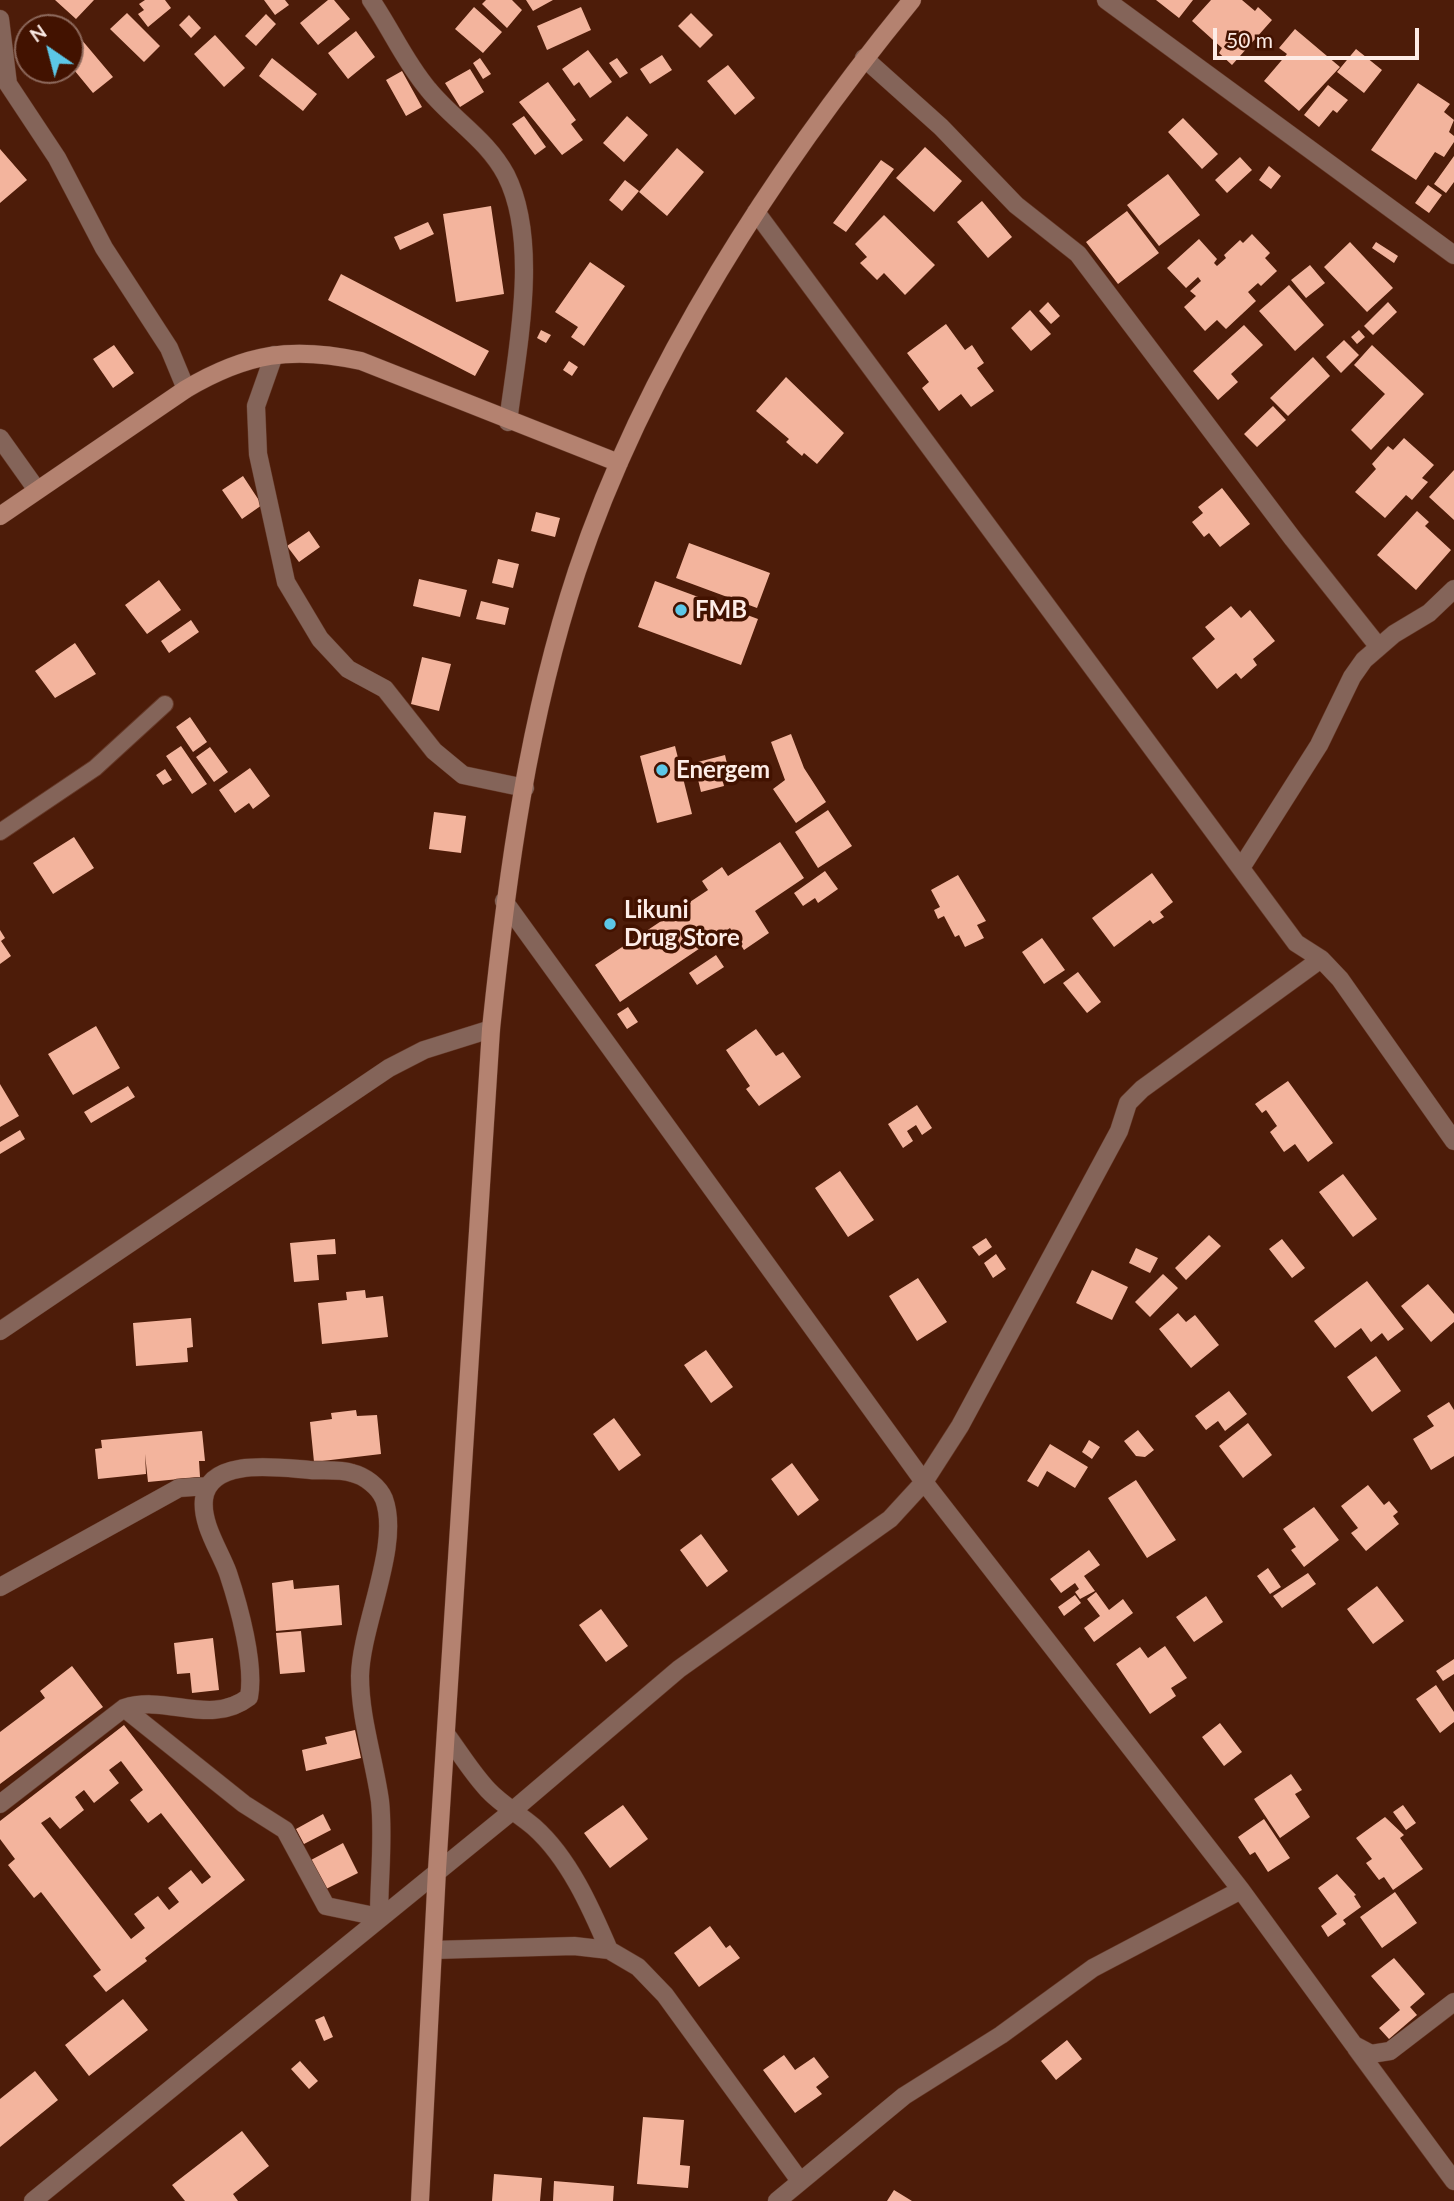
<!DOCTYPE html>
<html>
<head>
<meta charset="utf-8">
<style>
  body { margin:0 }
  #map { position:relative; width:1454px; height:2201px; overflow:hidden; background:#4d1c09; font-family:Lato,sans-serif }
  canvas { display:block }
  .north { position:absolute; left:14px; top:14px; width:70px; height:70px; box-sizing:border-box; background:#421200; border:2px solid #8d695c; border-radius:50%; rotate:325deg; font-size:19px; font-weight:700; line-height:28px; text-align:center; color:#fdece6 }
  .north::after { content:''; display:block; margin:auto; width:24px; height:32px; background:#5cc7e7; clip-path:polygon(50% 0,100% 100%,50% 72%,0 100%) }
  .scale { position:absolute; left:1213px; top:28px; width:206px; height:32px; box-sizing:border-box; border:4px solid #fdece6; border-top:0; padding-left:9px; font-size:21px; line-height:24px; white-space:nowrap; color:#fdece6; -webkit-text-stroke:5px #421200; paint-order:stroke }
</style>
</head>
<body>
<div id="map">
<canvas width="1454" height="2201"></canvas>
<div class="north">N</div>
<div class="scale">50 m</div>
</div>
<script>
const ctx = document.querySelector('canvas').getContext('2d');
ctx.lineJoin = 'round';
function fillPath(path, color) { ctx.fillStyle = color; ctx.fill(path, 'evenodd'); }
function strokePath(path, color, width, dash) { ctx.strokeStyle = color; ctx.lineWidth = width; ctx.lineCap = dash ? 'butt' : 'round'; ctx.setLineDash(dash || []); ctx.stroke(path); }
function drawText(font, color, halo, rows, align = 'center') {
  ctx.font = font + ' Lato,sans-serif'; ctx.lineWidth = 7; ctx.setLineDash([]); ctx.textBaseline = 'middle'; ctx.strokeStyle = halo; ctx.fillStyle = color; for (const [text, x, y, turn = 0] of rows) {
    ctx.save(); ctx.translate(x, y); ctx.rotate((+turn || 0) * Math.PI / 180); ctx.textAlign = isNaN(turn) ? turn : align; if (halo) ctx.strokeText(text, 0, 0); ctx.fillText(text, 0, 0); ctx.restore();
  }
}
fillPath(new Path2D(`
  M55 0H94L76 19Z
  M145 0H165L171 8 148 27 138 14 144 10 139 4Z
  M264 0H285L289 5 275 15Z
  M328 0H334L350 19 318 45 300 23Z
  M486 0H512L522 10 507 28 482 4Z
  M526 0H553L533 11Z
  M1156 0H1193L1179 18Z
  M1211 0H1242L1255 11 1258 7 1272 20 1232 65 1219 53 1222 48 1192 21Z
  M474 7 502 32 483 53 455 29Z
  M581 7 591 30 547 50 537 26Z
  M127 13 160 46 144 62 110 29Z
  M691 13 713 35 700 48 678 26Z
  M266 14 276 24 256 46 245 36Z
  M189 15 201 28 191 38 179 25Z
  M1295 29 1340 67 1299 111 1264 81 1287 54 1279 48Z
  M356 31 375 57 348 79 328 53Z
  M215 35 245 68 224 87 194 54Z
  M81 39 113 77 93 93 70 65V48Z
  M1356 49 1382 70 1364 93 1337 72Z
  M588 50 612 82 590 98 579 82 574 86 562 69Z
  M662 55 672 70 650 84 640 69Z
  M272 58 317 94 303 111 259 76Z
  M480 58 491 74 483 79 473 63Z
  M617 58 628 73 620 78 609 63Z
  M728 65 755 98 735 115 707 81Z
  M470 69 484 92 460 107 445 83Z
  M402 71 422 107 406 116 386 80Z
  M548 82 576 120 571 124 583 140 562 155 519 102Z
  M1418 83 1450 104 1444 112 1454 120 1449 132 1454 136V142L1444 157 1435 152 1416 180 1371 150Z
  M1328 85 1348 100 1337 113 1333 110 1319 127 1304 115Z
  M524 116 546 147 535 155 512 124Z
  M627 116 648 135 624 162 603 143Z
  M1183 118 1218 154 1202 169 1168 132Z
  M925 147 962 181 934 212 896 178Z
  M677 148 704 172 667 216 639 192Z
  M0 149 27 180 0 203Z
  M1454 156V182L1446 193 1434 184Z
  M1240 157 1252 170 1227 193 1215 180Z
  M881 160 894 169 846 232 833 223Z
  M1269 166 1281 176 1271 189 1259 180Z
  M1168 174 1200 215 1159 246 1127 205Z
  M625 180 639 191 622 211 609 200Z
  M1428 185 1442 195 1429 213 1415 203Z
  M982 201 1012 237 988 258 957 222Z
  M491 206 504 294 456 302 443 214Z
  M1127 211 1159 253 1118 284 1086 242Z
  M884 215 935 265 905 295 884 273 877 280 860 263 867 257 855 244Z
  M428 222 434 234 400 250 394 237Z
  M1252 234 1270 253 1265 258 1277 271 1261 286 1258 283 1248 292 1256 301 1226 329 1217 320 1205 331 1184 307 1196 296 1190 291 1201 281 1198 277 1186 288 1167 268 1199 239 1217 259 1214 263 1217 266 1226 258 1224 255 1240 240 1243 243Z
  M1350 242 1393 288 1367 312 1324 267Z
  M1376 242 1398 256 1394 263 1372 248Z
  M590 262 625 286 584 346 571 337 578 327 555 312Z
  M1310 265 1325 283 1306 298 1291 280Z
  M341 274 489 351 475 376 328 300Z
  M1289 285 1324 325 1295 351 1259 311Z
  M1048 302 1060 316 1051 324 1039 311Z
  M1388 302 1397 312 1373 335 1364 326Z
  M1030 310 1051 334 1031 351 1011 328Z
  M946 324 965 350 972 345 984 363 977 368 994 391 971 407 961 394 939 411 922 388 929 382 907 353Z
  M1244 325 1263 345 1231 374 1238 382 1218 400 1193 371Z
  M541 330 551 335 546 343 537 338Z
  M1359 330 1365 337 1357 344 1351 337Z
  M1344 340 1359 355 1341 373 1326 357Z
  M114 345 134 373 113 388 93 359Z
  M1372 345 1424 394 1371 450 1351 430 1385 394 1354 365Z
  M1313 357 1330 376 1288 416 1270 398Z
  M569 361 578 367 572 376 563 370Z
  M786 377 844 433 817 464 804 453 802 456 786 442 789 439 756 411Z
  M1273 406 1286 420 1257 447 1244 434Z
  M1404 438 1434 465 1422 478 1428 482 1412 500 1406 495 1385 518 1355 492 1376 469 1372 464 1388 446 1393 450Z
  M1454 470V520L1429 497Z
  M243 476 262 505 242 519 222 490Z
  M1222 488 1250 524 1220 547 1209 533 1204 537 1192 522 1203 513 1198 507Z
  M1417 511 1429 522 1425 526 1451 550 1416 590 1377 555Z
  M536 512 560 518 555 537 531 531Z
  M309 531 320 547 299 562 287 546Z
  M689 543 770 573 757 608 676 578Z
  M498 559 519 564 513 588 492 583Z
  M419 579 467 590 460 617 413 606Z
  M159 580 181 610 147 634 125 605Z
  M655 581 758 619 741 665 638 627Z
  M481 601 509 608 505 625 476 619Z
  M1231 606 1241 618 1250 610 1275 641 1253 659 1257 665 1241 679 1236 673 1217 689 1192 658 1215 639 1205 627Z
  M191 620 199 632 169 653 161 641Z
  M75 643 96 674 55 698 35 671Z
  M422 657 451 664 439 711 411 704Z
  M190 717 207 742 193 752 176 727Z
  M791 734 804 768 826 802 796 823 773 789 785 780 771 742Z
  M181 746 207 784 192 794 166 756Z
  M675 746 692 814 657 823 640 756Z
  M210 747 228 772 214 782 196 757Z
  M725 755 728 768 720 770 724 786 701 792 694 763Z
  M250 768 270 796 253 809 249 803 235 813 219 790Z
  M165 769 172 780 163 785 156 775Z
  M828 810 852 846 818 868 795 832Z
  M434 812 466 816 461 853 429 849Z
  M74 837 94 868 53 894 33 863Z
  M780 842 804 878 755 911 769 933 744 950 730 928 620 1002 595 965 708 890 702 881 722 867 728 876Z
  M825 871 838 889 818 903 815 898 803 906 794 893Z
  M1152 873 1173 902 1160 912 1164 917 1153 924 1150 920 1114 947 1092 918Z
  M958 875 986 921 977 925 984 938 965 947 959 935 955 937 944 916 938 919 934 910 940 907 931 890Z
  M0 930 5 938 1 941 11 956 0 964Z
  M1042 938 1065 970 1044 984 1022 952Z
  M716 955 724 967 697 985 689 973Z
  M1078 972 1101 1002 1087 1013 1063 983Z
  M628 1007 638 1022 627 1029 617 1014Z
  M96 1026 120 1068 73 1095 48 1054Z
  M756 1029 776 1056 783 1052 801 1077 759 1106 746 1089 750 1086 726 1050Z
  M1288 1081 1333 1143 1308 1162 1295 1144 1284 1152 1270 1132 1277 1126 1266 1110 1262 1113 1255 1104Z
  M0 1084 19 1116 0 1127Z
  M128 1086 135 1097 91 1123 84 1112Z
  M917 1105 932 1128 922 1135 916 1125 907 1131 913 1141 903 1148 888 1124Z
  M20 1130 25 1139 0 1154V1142Z
  M840 1171 874 1220 848 1237 815 1188Z
  M1343 1174 1377 1219 1353 1237 1319 1192Z
  M1209 1235 1221 1246 1186 1280 1175 1268Z
  M986 1238 992 1247 979 1256 972 1247Z
  M335 1239 336 1254 317 1255 319 1280 294 1282 290 1243Z
  M1282 1239 1305 1268 1292 1278 1269 1249Z
  M1136 1248 1158 1258 1150 1273 1129 1263Z
  M996 1254 1006 1269 993 1278 984 1263Z
  M1092 1270 1128 1287 1112 1320 1076 1303Z
  M1163 1274 1178 1288 1150 1317 1135 1302Z
  M918 1278 947 1322 917 1341 889 1296Z
  M1367 1281 1404 1329 1388 1341 1382 1333 1371 1342 1361 1328 1335 1348 1314 1321Z
  M1428 1284 1454 1314V1322L1431 1342 1401 1306Z
  M365 1290 366 1298 383 1296 388 1337 322 1344 318 1303 347 1300 346 1292Z
  M1178 1313 1186 1322 1195 1315 1219 1345 1191 1368 1159 1329Z
  M191 1318 193 1347 187 1348 188 1362 136 1366 133 1323Z
  M706 1350 733 1387 711 1403 684 1365Z
  M1376 1356 1401 1391 1372 1412 1347 1377Z
  M1229 1391 1247 1414 1225 1431 1218 1421 1206 1430 1195 1416Z
  M1449 1402 1454 1410V1456L1431 1470 1413 1439 1434 1426 1427 1416Z
  M356 1410 357 1416 377 1415 381 1454 314 1462 310 1422 332 1419 331 1413Z
  M614 1418 641 1455 619 1471 593 1434Z
  M1248 1423 1272 1455 1243 1478 1219 1446Z
  M1138 1430 1154 1450 1145 1457 1136 1456 1124 1441Z
  M202 1431 205 1461H199L200 1477 148 1482 145 1454 146 1474 98 1479 95 1449 102 1448 101 1440Z
  M1089 1440 1100 1447 1092 1459 1082 1452Z
  M1050 1444 1088 1467 1075 1488 1047 1471 1038 1487 1027 1481Z
  M792 1463 819 1500 798 1516 771 1479Z
  M1136 1480 1176 1540 1147 1558 1108 1498Z
  M1368 1485 1384 1505 1389 1501 1398 1512 1393 1516 1399 1524 1366 1551 1351 1533 1358 1528 1341 1506Z
  M1314 1507 1339 1540 1304 1567 1291 1550 1296 1547 1283 1529Z
  M701 1534 728 1571 707 1587 680 1550Z
  M1089 1550 1100 1565 1084 1576 1095 1591 1080 1599 1075 1592 1079 1589 1075 1583 1061 1593 1050 1579Z
  M1268 1568 1281 1587 1270 1594 1257 1576Z
  M1308 1573 1316 1584 1282 1608 1273 1596Z
  M293 1580 294 1589 339 1585 342 1625 276 1631 272 1583Z
  M1377 1586 1404 1621 1373 1644 1347 1609Z
  M1096 1592 1109 1610 1123 1599 1133 1613 1094 1642 1084 1628 1100 1616 1087 1599Z
  M1075 1595 1081 1603 1064 1616 1058 1607Z
  M1206 1596 1223 1622 1194 1642 1176 1617Z
  M601 1609 628 1646 606 1662 579 1625Z
  M301 1631 305 1672 280 1674 276 1633Z
  M213 1638 219 1690 192 1693 190 1673 177 1674 174 1643Z
  M1165 1646 1187 1678 1171 1688 1176 1696 1150 1714 1116 1664 1140 1647 1148 1658Z
  M1454 1659V1674L1443 1681 1436 1671Z
  M72 1666 103 1707 0 1784V1732L45 1698 40 1691Z
  M1436 1685 1454 1712V1722L1440 1733 1416 1699Z
  M1220 1723 1242 1752 1224 1766 1202 1737Z
  M124 1725 245 1880 145 1958 147 1961 106 1992 93 1976 101 1970 41 1892 34 1898 8 1865 15 1859 0 1839V1821ZM121 1761 143 1790 130 1800 148 1823 161 1813 211 1877 202 1884 191 1870 168 1888 179 1902 169 1910 158 1896 134 1914 145 1928 131 1939 41 1823 50 1817 60 1829 84 1810 75 1797 84 1790 94 1803 119 1783 109 1770Z
  M355 1730 361 1758 306 1771 302 1750 327 1744 325 1737Z
  M1291 1774 1302 1790 1295 1794 1310 1817 1280 1838 1254 1799Z
  M623 1805 648 1839 610 1868 584 1833Z
  M1403 1805 1416 1823 1406 1830 1393 1812Z
  M323 1814 331 1830 304 1844 296 1829Z
  M1385 1817 1404 1835 1400 1838 1423 1869 1393 1890 1384 1877 1379 1880 1366 1863 1372 1859 1356 1838Z
  M1264 1819 1290 1858 1268 1872 1255 1852 1250 1855 1238 1837Z
  M343 1843 358 1873 326 1889 311 1860Z
  M1337 1874 1356 1895 1354 1896 1361 1907 1343 1920 1346 1924 1328 1937 1321 1926 1337 1914 1318 1888Z
  M1395 1892 1417 1923 1382 1948 1360 1917Z
  M710 1926 726 1948 730 1945 740 1958 699 1987 674 1953Z
  M1394 1958 1425 1994 1410 2007 1417 2015 1389 2039 1379 2028 1400 2010 1371 1976Z
  M123 1999 148 2030 89 2076 65 2045Z
  M324 2016 333 2037 324 2041 315 2020Z
  M1067 2040 1082 2059 1056 2080 1041 2061Z
  M784 2055 795 2070 814 2057 829 2077 816 2087 822 2094 795 2113 763 2070Z
  M300 2061 318 2081 309 2089 291 2069Z
  M35 2071 58 2100 0 2147V2099Z
  M643 2117 684 2120 680 2165 690 2166 688 2188 637 2184Z
  M242 2131 269 2166 233 2194 238 2201H185L172 2185Z
  M494 2174 542 2178 540 2201H492Z
  M554 2181 614 2186 613 2201H553Z
  M894 2190 912 2201H887Z`), '#f3b49d');
const lane = new Path2D(`
  M0 832 95 768 165 704`);
const street = new Path2D(`
  M371 0C391 29 405 62 428 89 453 120 487 139 506 175 540 242 517 350 508 422
  M1106 0 1454 255
  M0 19 8 84 57 158 104 248 169 348 186 389
  M864 58 941 127 1016 205 1078 254 1293 539 1378 646
  M756 212 1296 943 1321 959 1340 979 1454 1141
  M274 355 256 406 258 454 286 582 320 639 348 669 385 689 434 751 463 775 525 788
  M0 438 37 490
  M1241 868 1319 745 1352 677 1364 660 1394 634 1429 613 1454 589
  M504 901 924 1482 1241 1890 1354 2045 1371 2054 1390 2051 1454 2002
  M0 1331 389 1068 424 1050 491 1029
  M0 1587 179 1488 208 1486
  M446 1734C460 1753 472 1773 488 1790 502 1805 519 1814 534 1827 569 1858 591 1908 609 1950
  M0 1804 124 1708C167 1694 210 1727 249 1697 255 1664 239 1606 228 1573 220 1551 201 1524 204 1499 209 1456 281 1468 310 1470 323 1471 340 1469 352 1473 365 1476 379 1487 384 1499 401 1545 361 1625 360 1676 360 1719 374 1758 380 1801 384 1838 379 1879 379 1917L326 1906 285 1830 244 1804 124 1708
  M433 1950 574 1946 609 1950 638 1967 665 1995 800 2181
  M1356 2048 1454 2181
  M33 2201 511 1812 679 1669 890 1519 924 1482 960 1426 1119 1131 1128 1103 1142 1089 1321 959
  M777 2201 904 2096 1001 2035 1093 1968 1241 1890`);
const secondary = new Path2D(`
  M0 516 186 389C247 353 292 346 361 361L619 463
  M420 2201 437 1870 491 1029C507 875 528 719 577 571 645 367 776 166 912 0`);
strokePath(lane, '#663928', 18);
strokePath(street, '#663928', 19);
strokePath(secondary, '#663928', 19);
strokePath(lane, '#846459', 16);
strokePath(street, '#846459', 18);
strokePath(secondary, '#b48270', 18);
for (const [x, y, r, color] of [
  [681,610,7,"#5cc7e7"],
  [662,770,7,"#5cc7e7"],
  [610,924,7,"#5cc7e7"]
]) { const dot = new Path2D(); dot.arc(x, y, r, 0, 2 * Math.PI); ctx.fillStyle = color; ctx.fill(dot); strokePath(dot, '#421200', 2.5); }
drawText('bold 24px', '#fdece6', '#421200', [
  ["FMB",695,610],
  ["Energem",676,770],
  ["Likuni",624,910],
  ["Drug Store",624,938]
], 'left');
</script>
</body>
</html>
